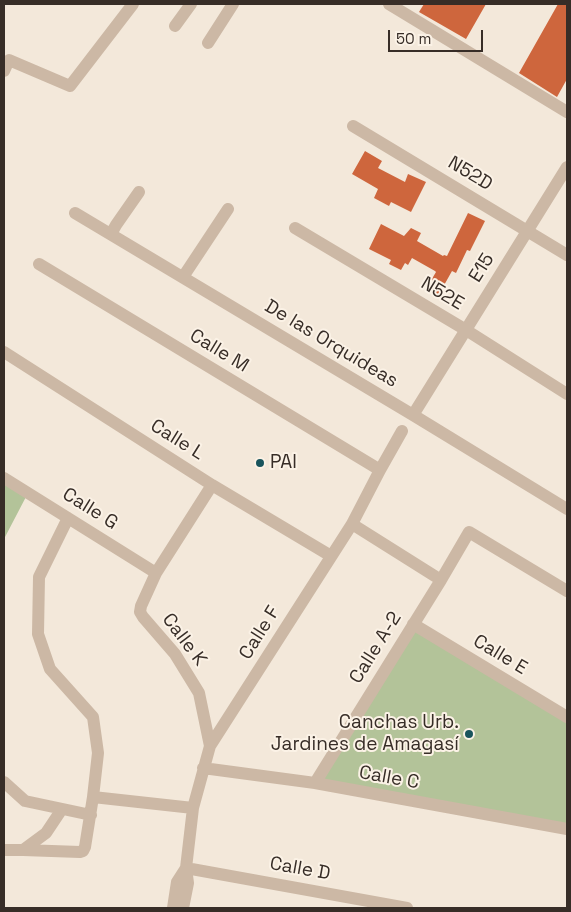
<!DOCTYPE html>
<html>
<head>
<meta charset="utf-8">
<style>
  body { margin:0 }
  #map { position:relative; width:571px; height:912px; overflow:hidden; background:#f3e8da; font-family:"Space Grotesk",sans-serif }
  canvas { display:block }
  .frame { position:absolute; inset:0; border:5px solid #372d27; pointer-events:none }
  .scale { position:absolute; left:388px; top:30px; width:95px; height:22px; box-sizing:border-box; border:2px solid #372d27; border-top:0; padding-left:6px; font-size:15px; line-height:18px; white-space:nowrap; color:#372d27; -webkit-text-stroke:4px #fbf2e6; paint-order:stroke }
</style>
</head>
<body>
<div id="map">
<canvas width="571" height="912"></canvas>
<div class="frame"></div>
<div class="scale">50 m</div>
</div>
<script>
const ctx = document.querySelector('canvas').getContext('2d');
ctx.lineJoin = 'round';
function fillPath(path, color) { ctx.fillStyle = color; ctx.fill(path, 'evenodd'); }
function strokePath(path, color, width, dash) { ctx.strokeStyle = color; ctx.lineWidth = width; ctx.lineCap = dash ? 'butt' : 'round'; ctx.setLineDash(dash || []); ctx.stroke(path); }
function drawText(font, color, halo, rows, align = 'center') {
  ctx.font = font + ' "Space Grotesk",sans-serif'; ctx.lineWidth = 4; ctx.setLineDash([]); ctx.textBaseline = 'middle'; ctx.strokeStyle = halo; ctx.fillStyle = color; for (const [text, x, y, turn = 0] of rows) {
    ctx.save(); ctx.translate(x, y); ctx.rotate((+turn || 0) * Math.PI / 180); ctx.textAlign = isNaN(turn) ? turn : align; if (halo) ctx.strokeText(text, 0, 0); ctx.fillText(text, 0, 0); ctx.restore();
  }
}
fillPath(new Path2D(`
  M4 479 28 493 4 539Z
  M413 624 567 717V829L315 783Z`), '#b3c399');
fillPath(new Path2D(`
  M424 4H486L466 39 419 12Z
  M558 4H567V79L557 97 519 73Z
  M365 151 382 161 378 168 405 182 408 174 426 182 411 212 391 202 389 206 374 198 378 189 352 174Z
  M468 213 485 221 470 251 467 250 456 273 452 271 438 296 426 289 436 272 435 271 412 258 408 265 405 263 401 270 389 264 391 260 369 249 381 224 404 236 411 228 421 233 417 241 443 256 444 255 447 256Z`), '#ce663d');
strokePath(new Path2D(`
  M389 4 567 112
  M175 26 191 4
  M208 43 233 4
  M4 71 9 60 70 86 133 4
  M353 126 567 255
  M75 213 413 415 567 509
  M295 228 466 330 567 394
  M111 234 116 225 139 192
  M39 264 380 470
  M183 277 228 209
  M4 352 212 485 331 556
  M413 415 567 167
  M4 478 156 573
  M352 524 441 580
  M413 624 567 717
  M210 746 199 693 175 654 143 617 140 612 141 606 156 573 212 485
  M203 768 315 783 567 829
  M4 782 25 801 91 815
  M315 783 441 580 469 532 567 591
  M93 797 193 808
  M4 850H23L80 852 83 851 85 847 93 797 98 753 93 717 50 669 38 634 39 577 68 518
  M23 850 46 833 62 809
  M186 868 407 908
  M173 908 177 882 186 868
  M183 908 188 883 186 868 193 808 210 746 352 524 380 470 402 431`), '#ccb8a5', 12);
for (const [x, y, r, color] of [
  [260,463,5,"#19545c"],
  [469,734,5,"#19545c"]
]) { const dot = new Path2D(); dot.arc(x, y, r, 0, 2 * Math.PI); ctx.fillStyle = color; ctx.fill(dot); strokePath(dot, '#fbf2e6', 2); }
drawText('19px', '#372d27', '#fbf2e6', [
  ["N52D",470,174,31],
  ["E15",482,268,-58],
  ["N52E",442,294,31],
  ["De las Orquideas",331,344,31],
  ["Calle M",219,351,31],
  ["Calle L",177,440,32],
  ["Calle G",90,509,32],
  ["Calle F",260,633,-58],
  ["Calle K",184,640,53],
  ["Calle A-2",376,648,-58],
  ["Calle E",500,655,31],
  ["Calle C",389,778,10],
  ["Calle D",300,869,10]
]);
drawText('19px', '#372d27', '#fbf2e6', [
  ["PAI",270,463],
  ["Canchas Urb.",459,723,"right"],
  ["Jardines de Amagasí",459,745,"right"]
], 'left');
</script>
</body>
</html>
